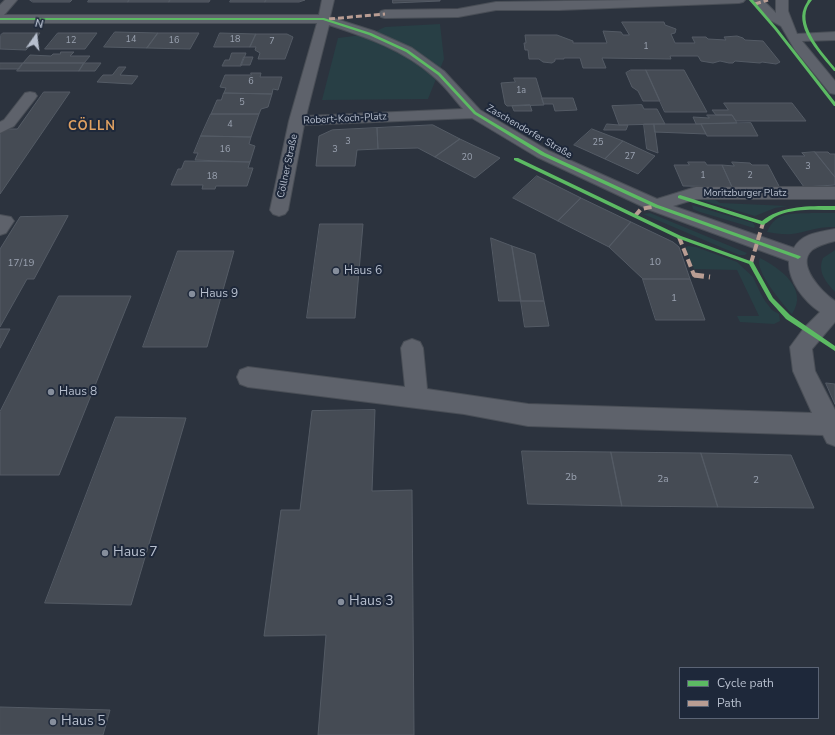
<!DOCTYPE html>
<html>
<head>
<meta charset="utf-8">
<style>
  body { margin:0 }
  #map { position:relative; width:835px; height:735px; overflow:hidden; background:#2c333e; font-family:"Nunito Sans",sans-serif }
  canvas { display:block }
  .legend { position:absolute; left:679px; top:667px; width:140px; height:52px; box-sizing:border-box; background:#1e283a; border:1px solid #5b6475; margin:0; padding:5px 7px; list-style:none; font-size:12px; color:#b7bfce }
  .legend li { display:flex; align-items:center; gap:8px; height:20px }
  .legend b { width:20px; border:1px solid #5b6475 }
  .north { position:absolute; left:16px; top:16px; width:40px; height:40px; -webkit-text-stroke:3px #1e283a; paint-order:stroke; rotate:14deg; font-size:11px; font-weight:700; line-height:16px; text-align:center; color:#b7bfce }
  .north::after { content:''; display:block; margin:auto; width:14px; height:18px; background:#b7bfce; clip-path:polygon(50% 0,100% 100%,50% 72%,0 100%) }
</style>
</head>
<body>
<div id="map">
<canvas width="835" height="735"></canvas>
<ul class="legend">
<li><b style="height:5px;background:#5cba63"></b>Cycle path</li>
<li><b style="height:5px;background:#b99d93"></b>Path</li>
</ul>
<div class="north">N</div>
</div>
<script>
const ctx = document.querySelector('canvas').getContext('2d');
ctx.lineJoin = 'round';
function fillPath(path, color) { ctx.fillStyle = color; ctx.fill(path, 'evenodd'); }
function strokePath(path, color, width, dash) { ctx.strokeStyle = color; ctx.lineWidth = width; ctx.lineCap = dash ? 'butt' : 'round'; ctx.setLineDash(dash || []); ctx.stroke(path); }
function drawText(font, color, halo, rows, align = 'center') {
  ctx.font = font + ' "Nunito Sans",sans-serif'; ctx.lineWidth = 4; ctx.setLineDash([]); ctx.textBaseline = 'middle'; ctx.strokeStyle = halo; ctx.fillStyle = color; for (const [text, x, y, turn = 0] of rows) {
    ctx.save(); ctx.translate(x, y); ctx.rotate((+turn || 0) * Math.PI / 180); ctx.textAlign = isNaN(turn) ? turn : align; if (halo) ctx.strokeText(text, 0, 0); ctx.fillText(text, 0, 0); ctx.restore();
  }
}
fillPath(new Path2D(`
  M440 24 444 59 428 99 322 100 338 38 370 34 385 27Z
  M711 197 720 203 788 206 775 208 755 216 694 198Z
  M692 205 753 223 755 226 754 228 700 212 693 209Z
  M650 213 747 253 745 255H739L643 214Z
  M812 213H835V227C820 226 806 232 792 234 783 235 775 233 767 232 776 211 792 214 812 213Z
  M688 246 696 247 737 262 753 277 760 292 765 301 772 310 779 314 780 321 774 324 740 322 737 316H759L737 270 694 269 685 248Z
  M835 250V292C826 282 817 272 823 258Z
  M760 258C780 268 809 289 792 314 784 306 753 269 760 258Z`), '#283f45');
const building = new Path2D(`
  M30 0H72L70 2H33Z
  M89 0H129L128 2H88Z
  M129 0H170L169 2H128Z
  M170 0H210L209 2H169Z
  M231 0H266L265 2H230Z
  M266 0H305L299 2H265Z
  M393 0H440V1L393 3Z
  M622 22H664L665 25 676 29 675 33 671 34 675 43H695L692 37H706L708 39 726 40 724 37 737 36 743 38 745 40 763 41 780 62 776 64 762 62 760 63 735 61 733 63H729L720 61 713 63 701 61 698 56H670L671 59 602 58 606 68H583L580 58H564V59H555V61L552 63 543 62 539 59H529L528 50H525L524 43H526L525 35H557L573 41V43H607L603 31 621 32 623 35H629Z
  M115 32 158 33 147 48 104 47Z
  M3 33H40L26 50 0 49V36Z
  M58 33H97L85 49H45Z
  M158 33H199L190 49 147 48Z
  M220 33 256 34 250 47H214Z
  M256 34H287L293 37 285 59H258L260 53 255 50 256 47H250Z
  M61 52H74L70 56H90L84 63H23L30 55 51 56 53 54H60Z
  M232 53H246L241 66H222L225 60H229Z
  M244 57H253L250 65H241Z
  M0 63H23L19 69H0Z
  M23 63H84L79 71H17Z
  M84 63H101L95 71H79Z
  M119 67H126L120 75 138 76 132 84 97 82 103 75H112Z
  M631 70H646L660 101H643L638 91 632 87 626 73Z
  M646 70H684L707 112H665Z
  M251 73H261L260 77H282L278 90 273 89 272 94 224 93 226 88 220 87 225 75H251Z
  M514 78H536L544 105 507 106 505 104 501 83 515 82Z
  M44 92H70L0 194V131L1 129H17Z
  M224 93 272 94 268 107 261 109 259 114H211L217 100H221Z
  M542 98H573L577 110 555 111 553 104H544Z
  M724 103H792L806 121H736L732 115H716L712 110H728Z
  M530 105 532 111H514L512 106Z
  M642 105 644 109H657L665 124 619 125 612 106Z
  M211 114H259L251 137 201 136Z
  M707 115H732L737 123 696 124 693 117 709 118Z
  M751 123 758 136H707L701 124Z
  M607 124 619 125H628L626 130H604Z
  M644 124H654L658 153 647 149Z
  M654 124H701L706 134 655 132Z
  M433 125 460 139 435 157 418 148 378 149 377 128Z
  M377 128 378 149 357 150 355 166H316L319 136 332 130Z
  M592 129 623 141 605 159 574 145Z
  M201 136 251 137 249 144 255 146 250 162 195 160 198 153H194Z
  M460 139 500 158 475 178 435 157Z
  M623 141 655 156 638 174 605 159Z
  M815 152 835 177V185L804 187 782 156H805L802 153Z
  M815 152H828L830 154H835V177Z
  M185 161 250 162 248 168H253L247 186H216L215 189H202L203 185H171L178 169H181Z
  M688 162H705L707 165H722L732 187 683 186 674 165H689Z
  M732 162 750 163 752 165H768L780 188 732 187 722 165 734 166Z
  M537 176 581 198 558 221 513 198Z
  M581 198 631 222 609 247 558 221Z
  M68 216 34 279H27L0 327V249L20 217Z
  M631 222 673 242 679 247 690 279H643L609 247Z
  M320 224H363L355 318H307Z
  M491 238 512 246 521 301H499Z
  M512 246 535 254 544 301H521Z
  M178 251H234L207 347H143Z
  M643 279H690L705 320H656Z
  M59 296H131L59 475H0V412Z
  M521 301H544L549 326 525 327Z
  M0 329H10L0 348Z
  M826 383 835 384V404Z
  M375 410 372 491 412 490 414 735H318L326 635 264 636 281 510H300L312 411Z
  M116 417 186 418 131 605 45 603Z
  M522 451 611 452 622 506 528 504Z
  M611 452 701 453 718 507 622 506Z
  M701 453 791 455 814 508 718 507Z
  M0 707 110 710 103 735H0Z`);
fillPath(building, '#454b54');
strokePath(building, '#545b65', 1);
const minor = new Path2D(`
  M5 0H17L4 15H1H319L322 0H334L330 17 374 31 412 48 444 71 480 110 549 151 657 199 696 187H835V199H696L673 206 794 248C802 233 820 232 835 229V241C827 243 819 245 812 250 795 265 823 293 835 301V322L812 349 815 371 835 410V446L827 443 823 435 528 426 464 414 248 387 240 384 237 377 240 370 248 367 405 387 401 348 404 342 412 339 420 342 423 348 427 389 528 404 812 413 793 371 790 347 804 328 820 312C804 301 788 281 789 261L650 210 537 157 472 118 304 125 288 210 285 214 279 216 273 214 270 210 289 121 317 23H0V5ZM329 25C366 37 404 50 434 77 445 86 454 99 463 109L306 116Z
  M634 0H745L743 2 739 3 559 10H496L458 17 385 18 381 17 379 14 381 11 385 10 458 9 496 2Z
  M750 0H763L776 13V0H788V11L797 34 835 32V40L802 41 835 81V94L830 93 795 50 781 26 770 20Z
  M30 92 35 93 37 96 35 99 14 126 0 133V122L4 120 25 93Z
  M0 215 11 217 14 221 6 233 0 235Z`);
strokePath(minor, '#494e56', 2);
fillPath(minor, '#5e626b');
strokePath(new Path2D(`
  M755 4 768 0
  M329 19 385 14`), '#b99d93', 3, [6, 3]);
strokePath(new Path2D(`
  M635 216 641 209 656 206
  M679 237 694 275 699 276
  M751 263 763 223`), '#b99d93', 4, [8, 4]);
strokePath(new Path2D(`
  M694 275 710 277`), '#b99d93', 5, [10, 5]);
fillPath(new Path2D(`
  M749 0H753L777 28 835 102V106H834L775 30Z
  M808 0H812C810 3 808 5 807 8 799 28 823 53 835 68V71H834C822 56 795 29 804 8 805 5 807 3 808 0Z
  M0 18H324L371 33 408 50 440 73 476 112 545 153 658 205 800 256 801 257 798 259 796 258 654 207 541 155 474 114 438 75 406 52 369 35 323 20H0Z
  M514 158H518L681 236 753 262 773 298 790 315 835 346V351L786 319 769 300 749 264 677 238 514 160Z
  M680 195 762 221C782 205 811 206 835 206V210C817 210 796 208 779 215 773 217 769 222 763 225L678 198V196Z`), '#5cba63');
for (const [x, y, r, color] of [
  [336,271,4,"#868e9c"],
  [192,294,4,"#868e9c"],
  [51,392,4,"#868e9c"],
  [105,553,4,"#868e9c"],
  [341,602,4,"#868e9c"],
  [53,722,4,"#868e9c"]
]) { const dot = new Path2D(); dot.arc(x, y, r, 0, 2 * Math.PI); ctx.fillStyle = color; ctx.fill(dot); strokePath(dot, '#1e283a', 1.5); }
drawText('9px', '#9aa2b0', null, [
  ["14",131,40],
  ["18",235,40],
  ["12",71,41],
  ["16",174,41],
  ["7",272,42],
  ["1",646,47],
  ["6",251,82],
  ["1a",521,91],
  ["5",242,103],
  ["4",230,125],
  ["3",348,142],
  ["25",598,143],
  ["16",225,150],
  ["3",335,150],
  ["27",630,157],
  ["20",467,158],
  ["3",808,167],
  ["1",703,176],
  ["2",750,176],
  ["18",212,177]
]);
drawText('10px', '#b7bfce', '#1e283a', [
  ["Robert-Koch-Platz",345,119,-3],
  ["Zaschendorfer Straße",529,132,30],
  ["Cöllner Straße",288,166,-78],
  ["Moritzburger Platz",745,194]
]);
drawText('10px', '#9aa2b0', null, [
  ["10",655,263],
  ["17/19",21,264],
  ["1",674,299],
  ["2b",571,478],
  ["2a",663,480],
  ["2",756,481]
]);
drawText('12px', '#b7bfce', '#1e283a', [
  ["Haus 6",344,271],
  ["Haus 9",200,294],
  ["Haus 8",59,392]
], 'left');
ctx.letterSpacing = '1px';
drawText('bold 13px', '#dfa061', '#1e283a', [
  ["CÖLLN",92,127]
]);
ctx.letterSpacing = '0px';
drawText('14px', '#b7bfce', '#1e283a', [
  ["Haus 7",113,553],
  ["Haus 3",349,602],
  ["Haus 5",61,722]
], 'left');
</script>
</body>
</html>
